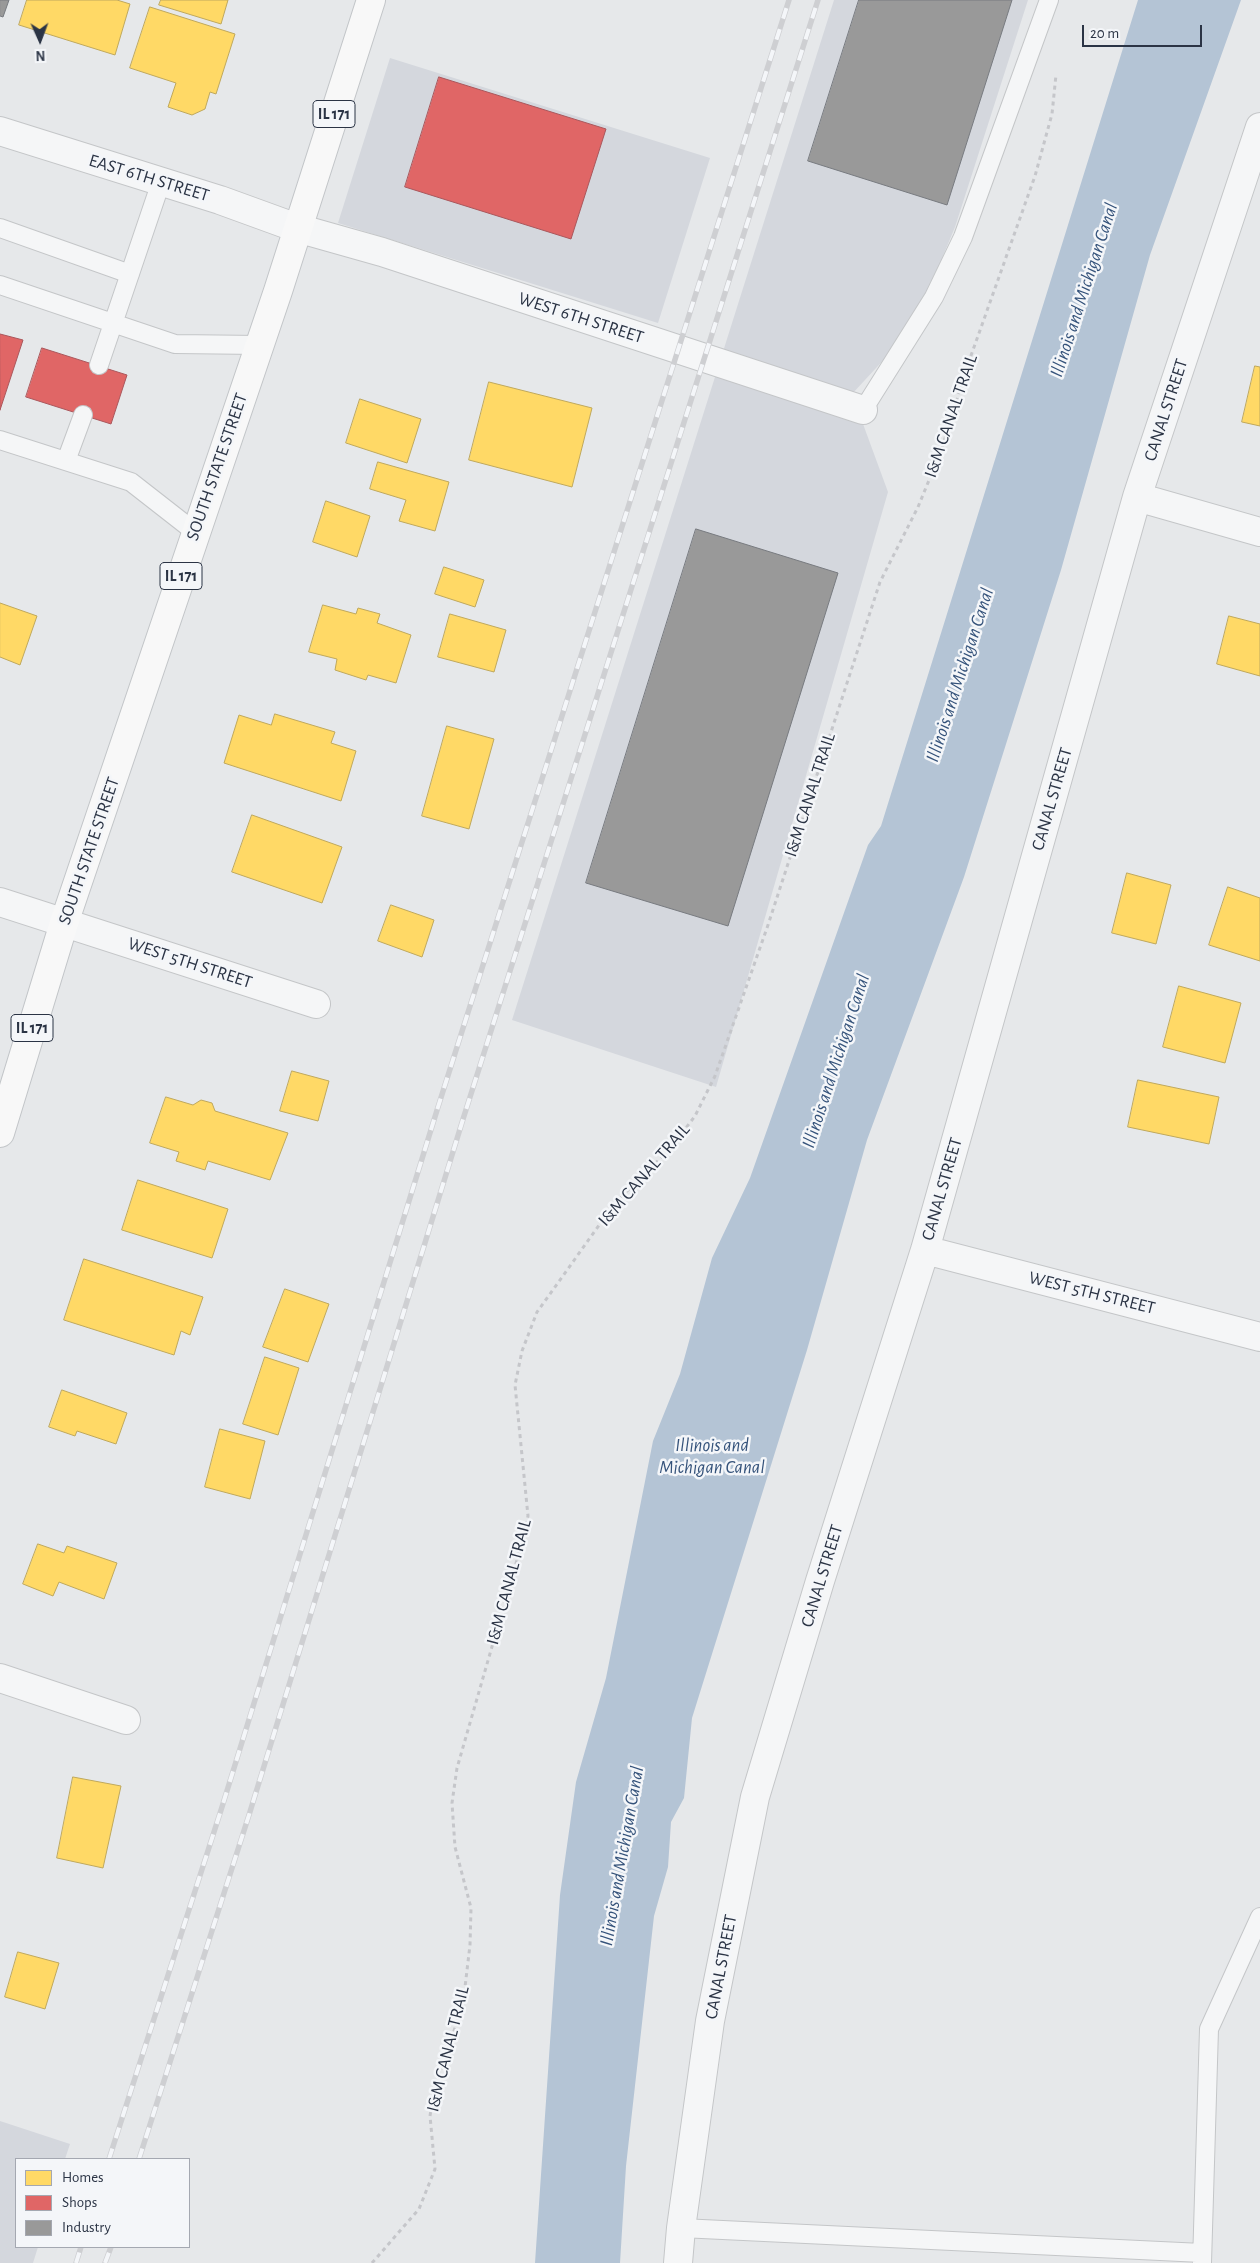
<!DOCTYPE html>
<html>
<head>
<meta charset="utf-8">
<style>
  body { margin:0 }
  #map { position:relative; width:1260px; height:2263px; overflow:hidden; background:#e6e8ea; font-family:"Alegreya Sans",sans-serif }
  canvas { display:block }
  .legend { position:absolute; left:15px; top:2158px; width:175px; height:90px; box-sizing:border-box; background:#f4f6f9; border:1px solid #a4a8b1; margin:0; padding:6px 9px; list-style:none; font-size:15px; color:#2b3445 }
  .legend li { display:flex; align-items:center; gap:10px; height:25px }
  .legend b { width:25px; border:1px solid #a4a8b1 }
  .north { position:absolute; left:15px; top:15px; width:50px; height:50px; -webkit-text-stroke:4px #f4f6f9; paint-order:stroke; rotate:178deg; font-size:14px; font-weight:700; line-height:20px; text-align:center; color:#2b3445 }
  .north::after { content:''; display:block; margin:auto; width:18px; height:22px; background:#2b3445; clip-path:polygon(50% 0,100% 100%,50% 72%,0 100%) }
  .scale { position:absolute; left:1082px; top:25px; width:120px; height:22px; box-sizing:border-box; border:2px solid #2b3445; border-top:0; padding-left:6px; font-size:15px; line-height:18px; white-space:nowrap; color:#2b3445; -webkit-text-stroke:4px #f4f6f9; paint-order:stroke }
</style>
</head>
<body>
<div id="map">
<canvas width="1260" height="2263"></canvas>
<ul class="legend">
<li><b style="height:14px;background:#ffd966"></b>Homes</li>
<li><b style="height:14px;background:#e06666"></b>Shops</li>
<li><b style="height:14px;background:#999"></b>Industry</li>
</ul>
<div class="north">N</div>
<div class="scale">20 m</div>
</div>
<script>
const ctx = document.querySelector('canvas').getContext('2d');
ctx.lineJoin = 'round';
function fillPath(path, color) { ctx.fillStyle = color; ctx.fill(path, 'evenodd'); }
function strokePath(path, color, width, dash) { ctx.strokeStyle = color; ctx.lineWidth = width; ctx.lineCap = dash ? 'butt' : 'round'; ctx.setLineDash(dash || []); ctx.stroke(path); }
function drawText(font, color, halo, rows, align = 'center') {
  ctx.font = font + ' "Alegreya Sans",sans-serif'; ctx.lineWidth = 5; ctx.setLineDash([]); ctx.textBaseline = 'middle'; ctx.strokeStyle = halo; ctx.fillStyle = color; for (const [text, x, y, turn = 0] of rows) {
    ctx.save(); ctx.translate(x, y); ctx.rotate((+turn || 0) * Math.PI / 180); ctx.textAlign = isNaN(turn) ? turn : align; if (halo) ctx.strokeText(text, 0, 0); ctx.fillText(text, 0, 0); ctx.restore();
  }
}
fillPath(new Path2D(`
  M834 0H1028L955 227 928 292 889 354 852 394 888 492 716 1087 512 1020Z
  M390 58 710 158 658 323 338 223Z
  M0 2121 70 2144 65 2159H16V2247H38L33 2263H0Z`), '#d4d7dd');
fillPath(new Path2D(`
  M1138 0H1241L1150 255 1061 570 964 877 867 1140 807 1350 692 1718 684 1798 671 1822 668 1867 654 1916 626 2166 620 2263H535L560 1895 576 1782 606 1678 653 1441 680 1374 712 1258 750 1178 868 845 881 826Z`), '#b4c4d5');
const homes = new Path2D(`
  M27 0H117L130 4 115 55 19 25Z
  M161 0H228L221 24 159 5Z
  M150 7 235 34 216 94 210 92 205 109 192 115 168 107 176 83 130 68Z
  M1255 366 1260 367V426L1242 422Z
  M489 382 592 408 572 487 469 460Z
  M360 399 421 419 407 463 346 443Z
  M378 462 449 482 435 531 399 521 406 500 370 489Z
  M326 501 370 516 357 557 313 542Z
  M444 567 484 580 475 607 435 594Z
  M0 603 37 616 20 665 0 657Z
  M323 605 356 614 358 608 380 614 377 623 411 635 396 683 368 675 366 680 335 670 337 659 309 652Z
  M450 614 506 630 494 672 438 657Z
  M1229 616 1260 624V676L1217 664Z
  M275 714 335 732 331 743 356 751 341 801 224 763 239 715 271 725Z
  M447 726 494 739 469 829 422 816Z
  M252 815 342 847 322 903 232 872Z
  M1127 873 1171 885 1156 944 1112 933Z
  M1228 887 1260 898V961L1209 945Z
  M391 905 434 920 422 957 378 941Z
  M1179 986 1241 1003 1225 1063 1163 1047Z
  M292 1071 329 1081 318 1121 280 1111Z
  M1138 1080 1219 1097 1209 1144 1128 1127Z
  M166 1097 193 1105 201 1100 212 1103 215 1111 288 1133 270 1180 208 1161 205 1170 176 1161 179 1152 150 1143Z
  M138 1180 228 1209 212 1258 122 1230Z
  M84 1259 203 1297 190 1335 181 1331 174 1355 64 1320Z
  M285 1289 329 1304 308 1362 263 1347Z
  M265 1357 299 1368 278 1435 243 1424Z
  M62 1390 127 1413 116 1444 77 1431 75 1436 49 1427Z
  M220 1429 265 1441 250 1499 205 1487Z
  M38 1544 64 1553 67 1546 117 1563 104 1599 59 1582 53 1596 23 1584Z
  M73 1777 121 1786 103 1868 57 1858Z
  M18 1952 59 1963 45 2009 5 1997Z`);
fillPath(homes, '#ffd966');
strokePath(homes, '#bfa85c', 1);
const shops = new Path2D(`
  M439 77 606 129 571 239 405 187Z
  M0 334 23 340 0 410Z
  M42 348 127 375 111 424 26 397Z`);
fillPath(shops, '#e06666');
strokePath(shops, '#aa575c', 1);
const industry = new Path2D(`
  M0 0H9L3 17 0 16Z
  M859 0H1012L947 205 808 161Z
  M696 529 838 573 728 926 586 883Z`);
fillPath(industry, '#999');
strokePath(industry, '#787b80', 1);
const lane = new Path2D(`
  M0 228 130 274
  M0 285 175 344 259 345
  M99 365 161 182
  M863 410 934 297 963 237 1049 0
  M0 440 131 482 195 532
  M66 461 83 415
  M681 2228 1202 2253
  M1202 2263 1209 2029 1260 1917`);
const street = new Path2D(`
  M0 131 220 200 297 228 382 252 863 410
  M1137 497 1260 532
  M0 902 316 1004
  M925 1250 1260 1337
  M0 1678 126 1720
  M678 2263 681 2228 710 2021 755 1797 820 1581 925 1250 1137 497 1260 127`);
const primary = new Path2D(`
  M0 1133 64 923 278 291 371 0`);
strokePath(lane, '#c4c6c8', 20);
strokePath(street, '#c4c6c8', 30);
strokePath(primary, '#c2c5c8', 30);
strokePath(new Path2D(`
  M372 2263 419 2209 435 2169 430 2116 434 2090 463 2004 470 1945 471 1908 455 1847 452 1803 457 1768 519 1553 528 1516 515 1385 522 1351 537 1312 605 1217 625 1193 670 1149 695 1116 715 1076 768 925 880 582 918 507 941 451 968 364 1035 176 1052 114 1056 75`), '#c5c6ca', 3, [4, 4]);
strokePath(lane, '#f5f6f7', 18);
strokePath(street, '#f5f6f7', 28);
strokePath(primary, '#f8f8f8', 28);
const rail = new Path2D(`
  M109 2159 222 1807 438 1107 789 0
  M139 2159 249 1815 464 1116 818 0
  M76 2263 81 2247
  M105 2263 111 2247`);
strokePath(rail, '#cecfd2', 5.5);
strokePath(rail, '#f4f6f9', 4, [11]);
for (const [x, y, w] of [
  [334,114,42],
  [181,576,42],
  [32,1028,42]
]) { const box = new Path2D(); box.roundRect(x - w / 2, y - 13.5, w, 27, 4); ctx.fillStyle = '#f4f6f9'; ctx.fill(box); strokePath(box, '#2b3445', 1); }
drawText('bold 16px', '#2b3445', null, [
  ["IL 171",334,114],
  ["IL 171",181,576],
  ["IL 171",32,1028]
]);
drawText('18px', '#2b3445', '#f4f6f9', [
  ["EAST 6TH STREET",149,178,17],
  ["WEST 6TH STREET",581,318,18],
  ["CANAL STREET",1166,410,-72],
  ["I&M CANAL TRAIL",951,416,-71],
  ["SOUTH STATE STREET",217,467,-71],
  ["I&M CANAL TRAIL",810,795,-72],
  ["CANAL STREET",1052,799,-74],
  ["SOUTH STATE STREET",89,851,-71],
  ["WEST 5TH STREET",190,963,18],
  ["I&M CANAL TRAIL",644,1175,-49],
  ["CANAL STREET",942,1189,-74],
  ["WEST 5TH STREET",1092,1293,14],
  ["CANAL STREET",822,1576,-73],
  ["I&M CANAL TRAIL",509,1582,-75],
  ["CANAL STREET",721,1967,-79],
  ["I&M CANAL TRAIL",448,2049,-76]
]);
drawText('italic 19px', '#34527a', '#f4f6f9', [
  ["Illinois and Michigan Canal",1084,290,-72],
  ["Illinois and Michigan Canal",960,675,-72],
  ["Illinois and Michigan Canal",836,1061,-72],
  ["Illinois and",712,1445],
  ["Michigan Canal",712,1467],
  ["Illinois and Michigan Canal",622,1856,-80]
]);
</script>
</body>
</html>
